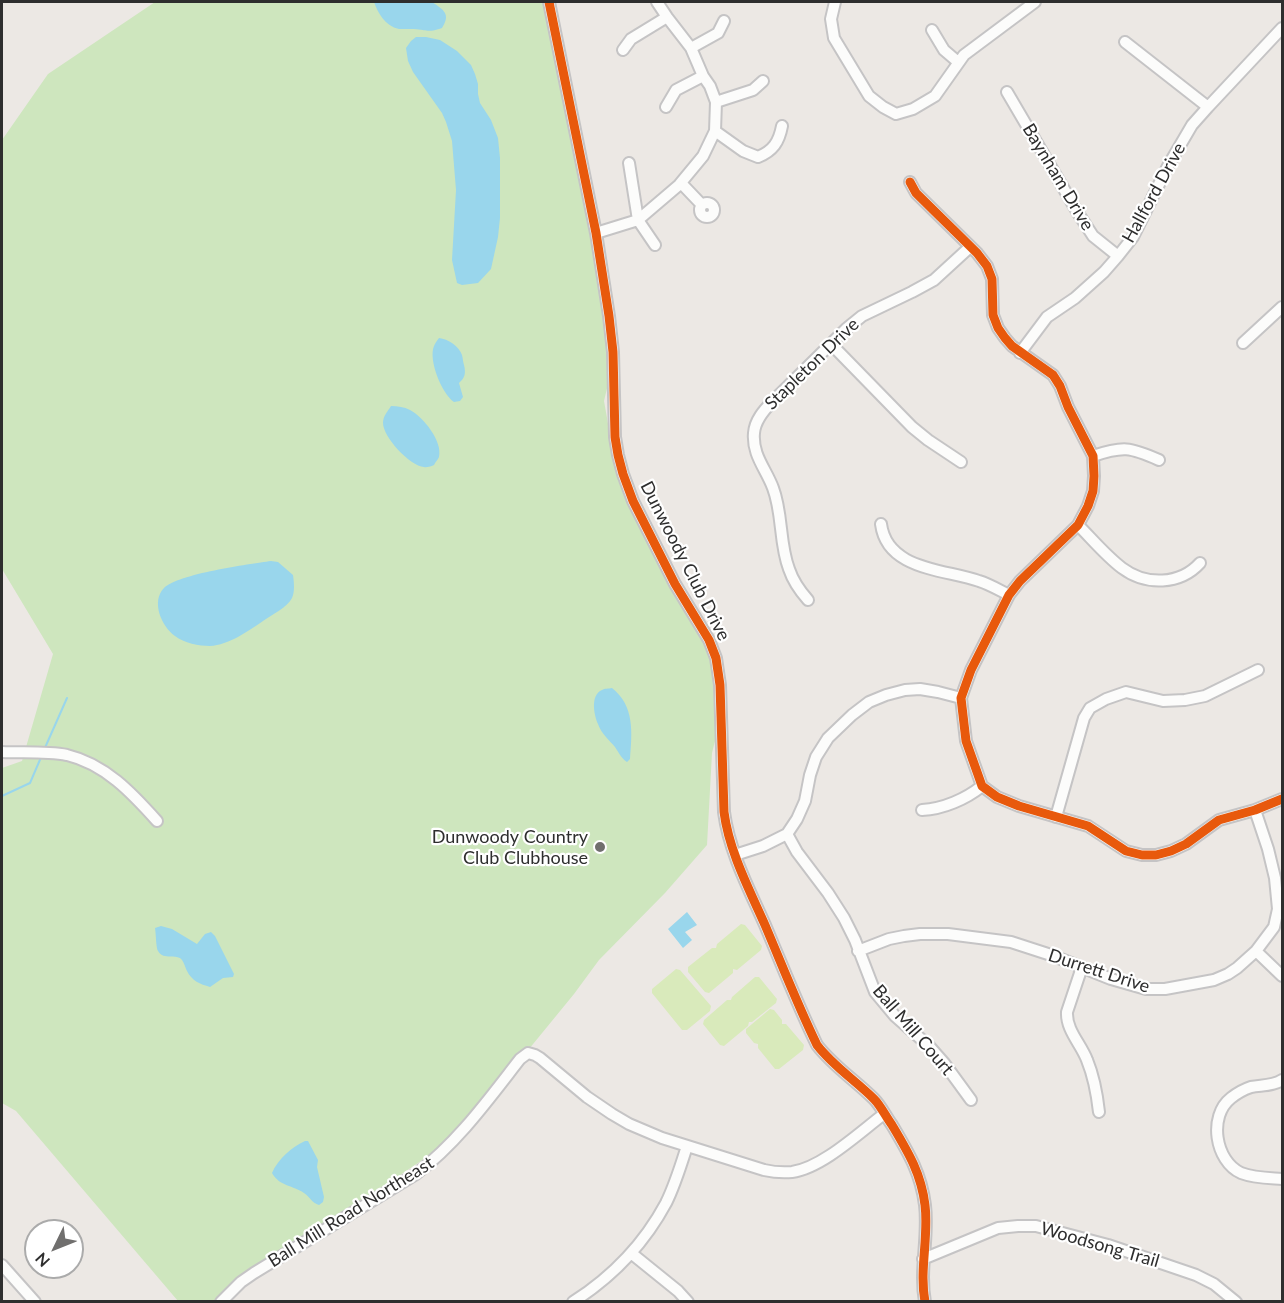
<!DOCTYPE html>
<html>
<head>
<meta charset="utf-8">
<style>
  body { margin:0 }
  #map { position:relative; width:1284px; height:1303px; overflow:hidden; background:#ece8e4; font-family:Lato,sans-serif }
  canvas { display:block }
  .frame { position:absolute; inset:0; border:3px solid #2e2e2e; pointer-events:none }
  .north { position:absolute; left:24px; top:1219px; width:60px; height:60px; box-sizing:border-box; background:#fff; border:2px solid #ababab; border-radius:50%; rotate:227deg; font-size:16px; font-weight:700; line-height:24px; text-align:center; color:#2e2e2e }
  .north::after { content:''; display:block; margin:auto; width:21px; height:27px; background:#706f6e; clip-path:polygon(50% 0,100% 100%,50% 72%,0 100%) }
</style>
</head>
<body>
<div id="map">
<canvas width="1284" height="1303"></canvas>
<div class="frame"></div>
<div class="north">N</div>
</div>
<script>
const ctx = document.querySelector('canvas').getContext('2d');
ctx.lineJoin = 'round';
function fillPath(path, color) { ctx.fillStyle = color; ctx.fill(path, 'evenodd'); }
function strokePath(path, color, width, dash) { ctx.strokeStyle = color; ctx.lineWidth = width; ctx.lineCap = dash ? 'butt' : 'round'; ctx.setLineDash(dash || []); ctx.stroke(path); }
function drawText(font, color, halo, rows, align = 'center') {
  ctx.font = font + ' Lato,sans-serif'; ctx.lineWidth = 4.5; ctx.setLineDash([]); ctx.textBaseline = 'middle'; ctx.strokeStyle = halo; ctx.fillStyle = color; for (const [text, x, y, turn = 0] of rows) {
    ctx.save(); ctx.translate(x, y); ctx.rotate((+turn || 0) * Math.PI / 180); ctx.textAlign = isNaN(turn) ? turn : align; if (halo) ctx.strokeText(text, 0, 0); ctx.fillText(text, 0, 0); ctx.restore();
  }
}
fillPath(new Path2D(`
  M155 2H548L615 355 604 401 614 457 668 585 715 642 722 713 712 753 707 845 665 893 599 960 574 994 529 1049 446 1144 214 1301H178L16 1111 2 1103V768L22 761 53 654 2 569V140L48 74Z`), '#cee6be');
fillPath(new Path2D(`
  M741 924 745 925 762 946 761 950 737 970 733 969V973L709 993 705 992 688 972V967L712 948H716L717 944Z
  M676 969 680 970 711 1006 710 1011 687 1030H682L652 993V989Z
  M755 977H759L777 999 776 1003 752 1022H749L748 1026 724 1046 720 1045 703 1024 704 1020 727 1000H731L732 997Z
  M770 1009 774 1010 782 1020V1024H786L804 1045 803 1050 779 1069H775L758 1048V1044L754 1043 746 1033V1029Z`), '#d9eabb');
fillPath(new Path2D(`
  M374 2H432C444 10 451 14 442 28 428 33 427 30 414 29 409 29 404 29 399 29 385 26 378 13 374 2Z
  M416 37H426L440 40 457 51 471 65 475 74 478 84V94L480 103 491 120 498 138 500 158V218L498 237 491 269 478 283 462 285 457 283 452 260 456 190 452 141 446 122 442 113 413 72 408 61 406 48 411 41Z
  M439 338C448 339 459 346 462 355 463 359 463 362 464 365 466 373 465 378 459 383L463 397 460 401 454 402C442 394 428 360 434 346 435 343 437 341 439 338Z
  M391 406C398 406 404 407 410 410 423 417 443 441 439 457 438 460 435 462 434 465 432 466 426 468 424 467 410 466 383 437 383 423 383 416 388 411 391 406Z
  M271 561 278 562 293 575C294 582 295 592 292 598 288 607 271 615 263 621 248 631 229 645 210 646 199 646 184 643 175 636 161 626 151 601 164 588 178 574 249 564 271 561Z
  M612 688C635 706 632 733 630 759L627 762C621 758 619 753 615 747 609 740 601 733 598 724 594 715 590 695 602 690 605 688 608 689 612 688Z
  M687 912 697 925 685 932 692 940 683 948 668 929Z
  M161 926 172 929 197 944 205 934 211 932 215 936 234 974 233 977 223 978 210 987C200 984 192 981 187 971 185 967 184 961 180 958 172 954 163 960 158 951 156 948 156 934 155 928Z
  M305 1141H308L318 1160 317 1167 324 1197 323 1202 319 1205C312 1203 311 1198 304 1193 293 1185 280 1187 272 1173 278 1159 292 1147 305 1141Z`), '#99d6ec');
strokePath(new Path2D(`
  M44 750 67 698
  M2 796 30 783 42 755`), '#99d6ec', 2);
const minor = new Path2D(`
  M549 2 596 233 609 316 613 352 615 437 618 455 623 474 633 501 675 584 709 640 716 658 720 685 724 812C729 851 749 889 765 925 782 965 798 1006 817 1045 833 1066 855 1080 874 1099 881 1106 886 1117 892 1125 908 1152 921 1173 925 1205 929 1237 919 1269 925 1302
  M835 2 831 19 834 38 869 96 883 107 896 114 913 109 935 96 964 55 1035 2
  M932 30 944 50 958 62
  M1125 42 1208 107
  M691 48 718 33 724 21
  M623 50 631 39 667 17
  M1007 92 1078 213 1093 236 1118 256
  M716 102 753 90 763 81
  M666 107 676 90 703 76
  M715 131 743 151 758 157C773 151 779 142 782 126
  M629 163 638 220 655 245
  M910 182 916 193 977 253 987 266 992 279 993 315 998 328 1005 338 1012 346 1053 375 1060 386 1068 407 1093 456 1094 476 1093 491 1088 506 1078 525 1020 581 1009 595 971 670 961 698 966 741 982 786 997 797 1019 806 1088 826 1126 851 1142 855H1156L1171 851 1186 844 1219 820 1255 810 1282 799
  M681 183 702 205
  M700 210a7 7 0 1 1 14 0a7 7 0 1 1-14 0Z
  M596 233 638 220 679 185 703 156 715 131 716 102 710 86 703 76 691 48 667 17 657 2
  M1243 343 1282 307
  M831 344 912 427 928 440 961 462
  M1020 353 1047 317 1075 298 1104 272 1118 256 1133 237 1168 166 1192 125 1208 107 1282 28
  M1093 456C1123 446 1130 447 1159 460
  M881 524C887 570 944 569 979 581 989 584 999 590 1009 595
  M1078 525C1092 539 1106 556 1122 568 1146 586 1180 585 1200 563
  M808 600C800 591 793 581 789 569 779 543 783 514 773 488 766 469 752 455 754 433 755 420 764 410 772 402L846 329 862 316 912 292 934 280 970 247
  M2 752C23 753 46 751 67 755 105 764 132 793 157 821
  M922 810C943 809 966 799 982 786
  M1056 817 1084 718 1090 708 1106 699 1126 692 1163 701 1185 700 1205 696 1258 670
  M787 834 797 852 828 893 844 918 855 940 875 992 895 1016 929 1046 944 1063 971 1100
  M735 855 763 846 787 834 797 819 805 801 810 775 816 757 828 738 852 715 869 702 886 695 905 690 920 689 938 692 961 698
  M858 951 889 939 904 936 920 934H948L1011 942 1051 955 1111 979 1146 989H1165L1214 980 1228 974 1237 968 1256 951 1274 927 1278 909 1275 878 1268 849 1255 810
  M1256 951 1282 976
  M1082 967 1067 1012C1066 1030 1081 1044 1087 1060 1094 1077 1097 1094 1099 1112
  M1282 1080C1273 1086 1262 1085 1251 1087 1245 1089 1236 1094 1231 1098 1208 1116 1215 1161 1241 1173 1254 1178 1269 1178 1282 1179
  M631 1253 678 1291 688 1302
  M923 1259 998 1228 1018 1226H1036L1108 1245 1196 1275 1214 1284 1236 1302
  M2 1265 35 1302
  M221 1302 241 1282 254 1273 416 1174C458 1142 488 1100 520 1059L528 1053 535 1055 540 1058 587 1097 612 1114 629 1124 662 1138 764 1170C773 1172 782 1173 792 1172 822 1168 860 1132 884 1114
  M573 1302C612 1277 644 1244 666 1203 675 1185 681 1165 687 1146`);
strokePath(minor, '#c5c4c5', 14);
strokePath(minor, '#fcfcfb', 10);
strokePath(new Path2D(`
  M549 2 596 233 609 316 613 352 615 437 618 455 623 474 633 501 675 584 709 640 716 658 720 685 724 812C729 851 749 889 765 925 782 965 798 1006 817 1045 833 1066 855 1080 874 1099 881 1106 886 1117 892 1125 908 1152 921 1173 925 1205 929 1237 919 1269 925 1302
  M910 182 916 193 977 253 987 266 992 279 993 315 998 328 1005 338 1012 346 1053 375 1060 386 1068 407 1093 456 1094 476 1093 491 1088 506 1078 525 1020 581 1009 595 971 670 961 698 966 741 982 786 997 797 1019 806 1088 826 1126 851 1142 855H1156L1171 851 1186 844 1219 820 1255 810 1282 799`), '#e8590c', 9);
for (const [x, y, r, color] of [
  [600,847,6,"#706f6e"]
]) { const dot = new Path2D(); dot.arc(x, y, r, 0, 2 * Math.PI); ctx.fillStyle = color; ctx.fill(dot); strokePath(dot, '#fff', 2); }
drawText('18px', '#2e2e2e', '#fff', [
  ["Baynham Drive",1058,177,59],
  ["Hallford Drive",1154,193,-61],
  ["Stapleton Drive",812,364,-44],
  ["Dunwoody Club Drive",685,561,63],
  ["Durrett Drive",1099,971,18],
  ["Ball Mill Court",913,1030,49],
  ["Ball Mill Road Northeast",351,1212,-32],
  ["Woodsong Trail",1100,1245,16]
]);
drawText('18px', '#2e2e2e', '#fff', [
  ["Dunwoody Country",588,837],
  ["Club Clubhouse",588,858]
], 'right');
</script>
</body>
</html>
